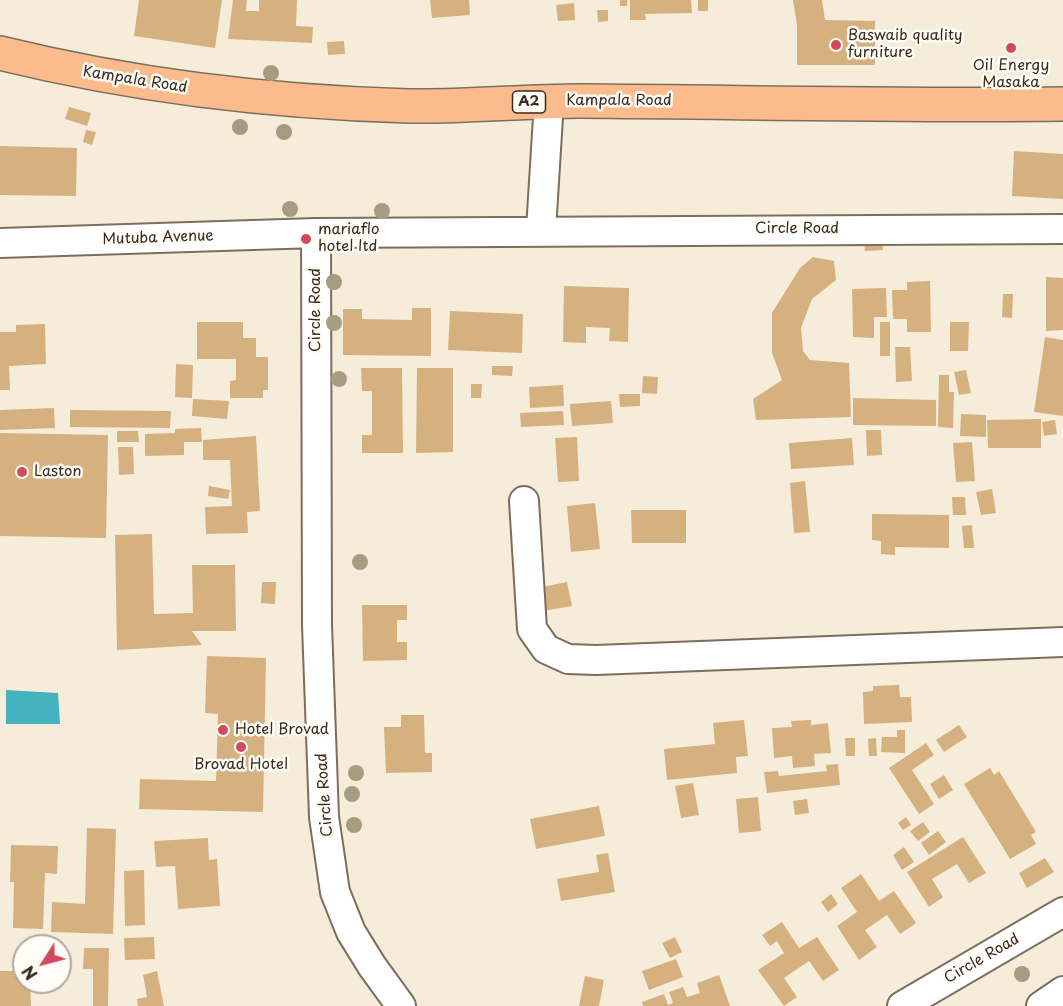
<!DOCTYPE html>
<html>
<head>
<meta charset="utf-8">
<style>
  body { margin:0 }
  #map { position:relative; width:1063px; height:1006px; overflow:hidden; background:#f5edd9; font-family:"Playpen Sans",sans-serif }
  canvas { display:block }
  .north { position:absolute; left:12px; top:934px; width:60px; height:60px; box-sizing:border-box; background:#fdfcf7; border:2px solid #afa8a0; border-radius:50%; rotate:234deg; font-size:16px; font-weight:700; line-height:24px; text-align:center; color:#3b2a1e }
  .north::after { content:''; display:block; margin:auto; width:21px; height:27px; background:#d1495b; clip-path:polygon(50% 0,100% 100%,50% 72%,0 100%) }
</style>
</head>
<body>
<div id="map">
<canvas width="1063" height="1006"></canvas>
<div class="north">N</div>
</div>
<script>
const ctx = document.querySelector('canvas').getContext('2d');
ctx.lineJoin = 'round';
function fillPath(path, color) { ctx.fillStyle = color; ctx.fill(path, 'evenodd'); }
function strokePath(path, color, width, dash) { ctx.strokeStyle = color; ctx.lineWidth = width; ctx.lineCap = dash ? 'butt' : 'round'; ctx.setLineDash(dash || []); ctx.stroke(path); }
function drawText(font, color, halo, rows, align = 'center') {
  ctx.font = font + ' "Playpen Sans",sans-serif'; ctx.lineWidth = 5; ctx.setLineDash([]); ctx.textBaseline = 'middle'; ctx.strokeStyle = halo; ctx.fillStyle = color; for (const [text, x, y, turn = 0] of rows) {
    ctx.save(); ctx.translate(x, y); ctx.rotate((+turn || 0) * Math.PI / 180); ctx.textAlign = isNaN(turn) ? turn : align; if (halo) ctx.strokeText(text, 0, 0); ctx.fillText(text, 0, 0); ctx.restore();
  }
}
fillPath(new Path2D(`
  M6 690 58 693 60 724H6Z`), '#45b2c0');
fillPath(new Path2D(`
  M139 0H222L215 48 134 36Z
  M233 0H247L246 11H259V0H297L296 26 313 27 312 43 228 39Z
  M430 0H469L470 15 432 18Z
  M620 0H627V6H620Z
  M630 0H691L692 13 645 14 646 20H630Z
  M698 0H708V11H698Z
  M793 0H822L825 20 875 21V65H797V25Z
  M574 3 575 20 558 21 556 5Z
  M597 10H608V21L598 22Z
  M344 41 345 54 328 55 327 42Z
  M69 107 91 113 87 126 65 119Z
  M86 130 96 132 92 145 83 142Z
  M0 146 77 148 76 196 0 195Z
  M1014 151 1063 154V199L1012 196Z
  M882 240 883 250 865 251 864 241Z
  M813 257 834 261 836 280 812 299 801 328 803 351 810 360 849 363 851 417 756 420 753 399 782 380 772 353V313L800 268Z
  M1046 277 1063 278V330L1046 331Z
  M930 281 931 332H907V319H893L892 290H907V282Z
  M564 286 629 288 628 342 609 341 610 328 586 327V343L563 342Z
  M886 288 887 317H874V338L853 337 852 289Z
  M1003 294H1013L1012 318 1002 317Z
  M412 308H431V356L343 355V309H362V319L412 320Z
  M450 311 523 314 522 353 448 350Z
  M197 322H243V338H256V357H268V390H263V398H230V381L236 380V359H197Z
  M880 322H890V356H880Z
  M950 322H969L968 351H950Z
  M45 324 46 364 9 366 10 390H0V332H16V325Z
  M1045 337 1063 340V416L1034 412Z
  M895 347H910L912 381 896 382Z
  M176 364 193 365 192 398 175 397Z
  M492 366H513L512 376 492 375Z
  M361 368H402L403 453H362V435H372V391H362Z
  M417 368H453V452L416 453Z
  M966 370 971 393 959 395 954 372Z
  M939 375H949V392H954L953 428 938 427Z
  M643 376 658 377 657 394 642 393Z
  M471 384H482L481 398H471Z
  M563 385 564 406 530 408 529 387Z
  M619 394H640V406L620 407Z
  M853 398 936 400V426L853 425Z
  M193 399 229 401 227 419 192 416Z
  M611 401 613 423 572 426 570 404Z
  M54 408 55 428 0 430V410Z
  M70 410 171 411 170 428 70 427Z
  M563 411 564 425 521 427 520 413Z
  M961 414 986 415V437L960 436Z
  M1041 419V448H988L987 420Z
  M1055 420 1057 434 1044 436 1042 422Z
  M201 428 202 442H184V455L145 456V434L175 433V429Z
  M866 430H881L882 455 867 456Z
  M117 431H138L139 442H117Z
  M0 433 108 435 106 538 0 536Z
  M256 436 260 511 247 512 248 533 206 534 205 507 232 506 230 460H203V440Z
  M577 437 579 481 558 482 555 438Z
  M852 438 854 465 791 469 789 443Z
  M972 442 975 481 956 482 953 443Z
  M118 447H133L134 474 119 475Z
  M805 481 810 532 794 533 790 483Z
  M209 486 230 490 228 499 208 496Z
  M992 489 996 513 981 515 976 492Z
  M952 497H965L966 515H953Z
  M595 503 600 549 571 552 567 506Z
  M631 510H686V543H632Z
  M872 514 949 515V548L895 547V555L881 554V541L872 540Z
  M972 525 974 548H964L962 526Z
  M152 534 154 614 193 613 192 565H235L236 631H192L202 645 117 650 115 535Z
  M262 582H276L275 604 261 603Z
  M567 582 572 606 537 612 533 589Z
  M362 605H407V620H397V642H407V660L363 661Z
  M207 656 266 658 263 812 139 809 140 779 216 781 218 714 205 713Z
  M899 685 900 697H911L912 722 864 724 863 692 873 691V686Z
  M401 715H424L425 753H432V772L386 773 384 727H401Z
  M744 720 748 756 736 757 737 773 667 780 664 749 715 744 713 723Z
  M811 720V725L828 723 831 753 814 754 815 766 793 768 792 756 774 758 772 728 792 727 791 721Z
  M959 725 967 737 944 752 936 740Z
  M897 730H905V753L881 752 882 737H897Z
  M845 738H855V756H846Z
  M876 738 877 756H869L868 739Z
  M926 743 934 755 912 770 934 804 919 814 889 768Z
  M838 764 840 785 767 793 764 772 778 771 779 776 827 771 826 765Z
  M990 768 994 775 999 771 1036 832 1031 835 1036 844 1010 859 964 784Z
  M944 775 953 790 939 799 930 784Z
  M693 783 699 815 681 818 675 786Z
  M758 797 761 831 739 833 736 799Z
  M807 799 809 813 795 815 793 801Z
  M599 806 605 836 536 849 530 819Z
  M906 817 911 825 903 830 898 823Z
  M923 822 930 832 918 841 910 831Z
  M87 828 116 829 113 934 51 932 52 902 85 904Z
  M938 831 946 842 929 855 921 843Z
  M963 837 986 873 969 883 957 864 932 879 943 897 929 907 907 872Z
  M208 838 209 860 217 859 220 906 178 909 175 866 156 867 154 841Z
  M11 845 58 846 57 874 45 873 43 929 13 928 14 882H10Z
  M904 847 914 862 902 870 893 855Z
  M608 853 615 892 561 901 557 879 599 872 596 855Z
  M1045 858 1054 872 1027 888 1019 873Z
  M144 870 145 925 125 926 124 871Z
  M861 874 879 901 894 891 916 923 900 934 887 915 865 930 877 947 859 960 837 926 857 912 841 888Z
  M831 894 838 904 828 912 821 902Z
  M782 922 799 948 817 937 839 970 823 981 809 961 784 978 797 997 784 1006 758 970 784 953 777 941 770 946 762 935Z
  M154 937 155 959 125 960 124 938Z
  M675 937 682 952 670 958 662 943Z
  M84 948H109L108 1006H93V969H83Z
  M676 959 683 977 649 990 642 971Z
  M0 971H24V982H30L31 1006H0Z
  M157 971 164 1006H138L137 999 147 997 143 975Z
  M719 975 730 1006H643L642 1002 664 994 668 1005 673 1003 669 992 683 987 687 997 700 993 697 983Z
  M585 976 604 980 599 1006H579Z`), '#d6b180');
const minor = new Path2D(`
  M541 230 549 101
  M0 243 316 233
  M524 501 532 629 546 649 568 659 596 660 1063 642
  M401 1006 372 966 351 932 335 892 324 817 317 625 316 233 1063 229
  M902 1006 1063 912
  M1041 1006 1063 991`);
const major = new Path2D(`
  M0 53C134 86 271 102 409 106 466 107 523 101 580 101 741 102 902 106 1063 104`);
strokePath(minor, '#7c6e5f', 32);
strokePath(major, '#7c6e5f', 36);
strokePath(minor, '#fff', 28);
strokePath(major, '#fbbb8d', 33);
ctx.fillStyle = '#a49d80';
for (const [x, y] of [
  [271,73],
  [240,127],
  [284,132],
  [290,209],
  [382,211],
  [334,282],
  [334,323],
  [339,379],
  [360,562],
  [356,773],
  [352,794],
  [354,825],
  [1022,974]
]) { ctx.beginPath(); ctx.arc(x, y, 8, 0, 2 * Math.PI); ctx.fill(); }
for (const [x, y, r, color] of [
  [836,45,6,"#d1495b"],
  [1011,48,6,"#d1495b"],
  [306,239,6,"#d1495b"],
  [22,472,6,"#d1495b"],
  [223,730,6,"#d1495b"],
  [241,747,6,"#d1495b"]
]) { const dot = new Path2D(); dot.arc(x, y, r, 0, 2 * Math.PI); ctx.fillStyle = color; ctx.fill(dot); strokePath(dot, '#fdfcf7', 2); }
for (const [x, y, w] of [
  [529,102,33]
]) { const box = new Path2D(); box.roundRect(x - w / 2, y - 11, w, 22, 4.5); ctx.fillStyle = '#fdfcf7'; ctx.fill(box); strokePath(box, '#3b2a1e', 1.5); }
drawText('bold 14px', '#3b2a1e', null, [
  ["A2",529,102]
]);
drawText('15px', '#3b2a1e', '#fdfcf7', [
  ["Baswaib quality",848,36],
  ["furniture",848,53],
  ["Oil Energy",1011,66,"center"],
  ["Masaka",1011,83,"center"],
  ["mariaflo",318,230],
  ["hotel ltd",318,247],
  ["Laston",34,472],
  ["Hotel Brovad",235,730],
  ["Brovad Hotel",241,765,"center"]
], 'left');
drawText('15px', '#3b2a1e', '#fdfcf7', [
  ["Kampala Road",135,80,9],
  ["Kampala Road",619,101],
  ["Circle Road",797,229],
  ["Mutuba Avenue",158,238,-2],
  ["Circle Road",316,310,-90],
  ["Circle Road",325,795,-94],
  ["Circle Road",982,959,-30]
]);
</script>
</body>
</html>
